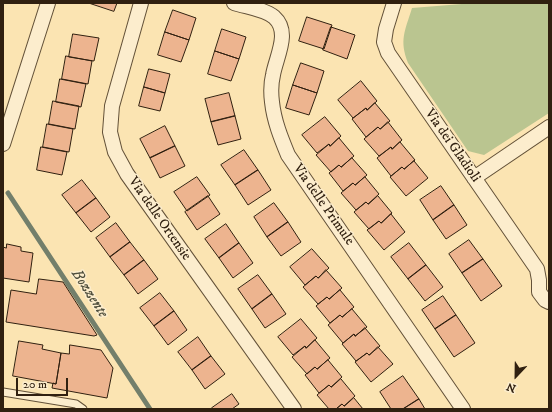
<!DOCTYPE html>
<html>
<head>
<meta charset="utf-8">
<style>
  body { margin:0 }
  #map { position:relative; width:552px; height:412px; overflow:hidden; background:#fbe4b2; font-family:"IM FELL DW Pica",serif }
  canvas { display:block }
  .frame { position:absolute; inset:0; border:4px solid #302010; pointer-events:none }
  .north { position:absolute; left:496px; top:356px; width:40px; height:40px; -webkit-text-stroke:3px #fcedcd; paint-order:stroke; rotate:202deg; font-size:11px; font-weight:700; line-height:16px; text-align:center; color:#302010 }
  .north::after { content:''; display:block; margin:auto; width:14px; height:18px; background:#302010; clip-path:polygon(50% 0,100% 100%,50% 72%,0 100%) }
  .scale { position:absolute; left:16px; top:378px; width:52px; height:18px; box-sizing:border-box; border:2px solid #302010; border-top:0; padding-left:5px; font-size:12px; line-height:14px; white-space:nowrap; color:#302010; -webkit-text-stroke:3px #fcedcd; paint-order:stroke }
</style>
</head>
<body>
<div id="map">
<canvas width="552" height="412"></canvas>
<div class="frame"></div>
<div class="north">N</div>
<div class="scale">20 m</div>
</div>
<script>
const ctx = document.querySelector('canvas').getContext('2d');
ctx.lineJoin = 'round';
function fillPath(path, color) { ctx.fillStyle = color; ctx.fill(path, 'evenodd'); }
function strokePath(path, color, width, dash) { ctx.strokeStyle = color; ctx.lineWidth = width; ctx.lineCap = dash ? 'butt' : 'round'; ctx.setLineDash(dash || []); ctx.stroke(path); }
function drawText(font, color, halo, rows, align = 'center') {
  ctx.font = font + ' "IM FELL DW Pica",serif'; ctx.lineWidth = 3; ctx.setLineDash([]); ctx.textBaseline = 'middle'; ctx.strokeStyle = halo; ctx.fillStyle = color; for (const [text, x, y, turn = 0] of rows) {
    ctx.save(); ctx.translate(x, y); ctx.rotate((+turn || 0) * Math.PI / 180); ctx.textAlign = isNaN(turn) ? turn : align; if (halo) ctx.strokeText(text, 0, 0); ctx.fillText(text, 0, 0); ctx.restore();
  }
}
fillPath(new Path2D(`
  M474 3H549V113L484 155 468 151 408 63C399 40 405 31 412 8Z`), '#bac590');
strokePath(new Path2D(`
  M8 193 150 409`), '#737f6b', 5);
const building = new Path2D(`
  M89 3H117L114 11Z
  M173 10 196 18 189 40 165 32Z
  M307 17 332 25 324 49 299 41Z
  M331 27 355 35 347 59 323 50Z
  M222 29 246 37 239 59 215 51Z
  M165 32 189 40 181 62 158 55Z
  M73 34 99 38 94 61 69 57Z
  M215 51 239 59 231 81 208 74Z
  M66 56 92 61 88 84 62 79Z
  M301 63 324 71 317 93 293 85Z
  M149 69 170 74 165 93 144 87Z
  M60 79 86 84 81 107 56 102Z
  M361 81 377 101 367 110 366 108 353 118 338 100Z
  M293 85 317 93 309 115 286 108Z
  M144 87 165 93 160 111 139 106Z
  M229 93 235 116 211 122 205 99Z
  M53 101 79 106 75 129 49 124Z
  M375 103 390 121 380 129 378 127 366 137 352 119 366 108 367 110Z
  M235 116 241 139 218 145 211 122Z
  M325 117 341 136 330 146 329 144 317 153 302 135Z
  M388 122 402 140 392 149 391 147 379 156 364 139 378 127 380 129Z
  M47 124 73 129 69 152 43 147Z
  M165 126 175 146 150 158 140 139Z
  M339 138 354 156 341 167 339 165 331 172 316 155 329 144 330 146Z
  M400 142 415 160 404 169 402 167 391 176 377 158 391 147 392 149Z
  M175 146 185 166 160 178 150 158Z
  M41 147 67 152 62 175 37 170Z
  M244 150 258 170 235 185 221 165Z
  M352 158 367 175 355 185 353 183 343 191 329 173 339 165 341 167Z
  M414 161 428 178 406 196 390 177 402 167 404 169Z
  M258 170 271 190 248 205 235 185Z
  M197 177 210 195 187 211 174 192Z
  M365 177 379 194 368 204 366 202 356 210 341 193 353 183 355 185Z
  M82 180 96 198 76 213 62 195Z
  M441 186 454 205 433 220 420 200Z
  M208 196 220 214 197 230 185 212Z
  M378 196 392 213 381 223 379 221 369 229 354 212 366 202 368 204Z
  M96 198 110 217 91 232 76 213Z
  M274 203 288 222 267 237 254 217Z
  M454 205 467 225 446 239 433 220Z
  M391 214 405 232 384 250 367 230 379 221 381 223Z
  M288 222 301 242 281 256 267 237Z
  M116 223 130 242 110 257 96 238Z
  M226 224 239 243 219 258 205 239Z
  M469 240 483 259 462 273 449 254Z
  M130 242 144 260 124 275 110 257Z
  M239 243 253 263 233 278 219 258Z
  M409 243 426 265 408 279 391 257Z
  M7 244 21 247V251L33 253 29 282 3 278V247L6 248Z
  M312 249 329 268 318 278 316 276 305 285 290 267Z
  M483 259 502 286 481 301 462 273Z
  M144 260 158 279 138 294 124 275Z
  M426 265 443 287 425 301 408 279Z
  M326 270 342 288 329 299 327 297 318 304 303 287 316 276 318 278Z
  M258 275 272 294 252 309 238 289Z
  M39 279 63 282 97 335 94 336 6 322 11 290 36 294Z
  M340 290 354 307 342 317 340 315 330 323 316 306 327 297 329 299Z
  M160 293 174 311 154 326 140 308Z
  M272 294 286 314 265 328 252 309Z
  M443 296 456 315 435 329 422 310Z
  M352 309 367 327 355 336 354 334 343 343 328 325 340 315 342 317Z
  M174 311 187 330 168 345 154 326Z
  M456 315 475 343 454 357 435 329Z
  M301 319 317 338 306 348 305 346 293 355 278 337Z
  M365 328 380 346 369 355 367 353 356 361 342 344 354 334 355 336Z
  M198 337 211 356 192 370 178 352Z
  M315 340 330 358 317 369 315 367 307 374 292 357 305 346 306 348Z
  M19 341 43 345 42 349 61 353 56 384 13 376Z
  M70 345 101 350 113 368 107 398 52 388 53 383 56 384 61 353 69 354Z
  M378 347 393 364 371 382 355 362 367 353 369 355Z
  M211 356 225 374 205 389 192 370Z
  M328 360 342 377 331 387 329 385 319 393 305 375 315 367 317 369Z
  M403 376 419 399 403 409H391L380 392Z
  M341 379 355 396 344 406 342 404 336 409H329L317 395 329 385 331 387Z
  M232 394 239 404 232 409H213L212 408Z
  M354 398 363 409H336L342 404 344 406Z
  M419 399 425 409H403Z`);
fillPath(building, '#edb48f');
strokePath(building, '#302010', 1);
const service = new Path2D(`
  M3 392 76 404 83 409`);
const minor = new Path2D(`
  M141 3 112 106 110 132 115 152 127 174 294 409
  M234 3C246 7 264 9 274 17 291 32 276 57 273 75 271 83 271 94 272 102 274 121 281 138 288 155L463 409
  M394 3 386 29 384 42 388 53 537 269 539 280V292L545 300 549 302
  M3 144 48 3
  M474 178 549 127`);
strokePath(service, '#635138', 9);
strokePath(minor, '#635138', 16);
strokePath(service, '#fcedcd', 7);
strokePath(minor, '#fcedcd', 14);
drawText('14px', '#302010', '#fcedcd', [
  ["Via dei Gladioli",452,146,55],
  ["Via delle Primule",323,205,55],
  ["Via delle Ortensie",159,219,55]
]);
drawText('italic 15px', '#51503e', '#fcedcd', [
  ["Bozzente",89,294,57]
]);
</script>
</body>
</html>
